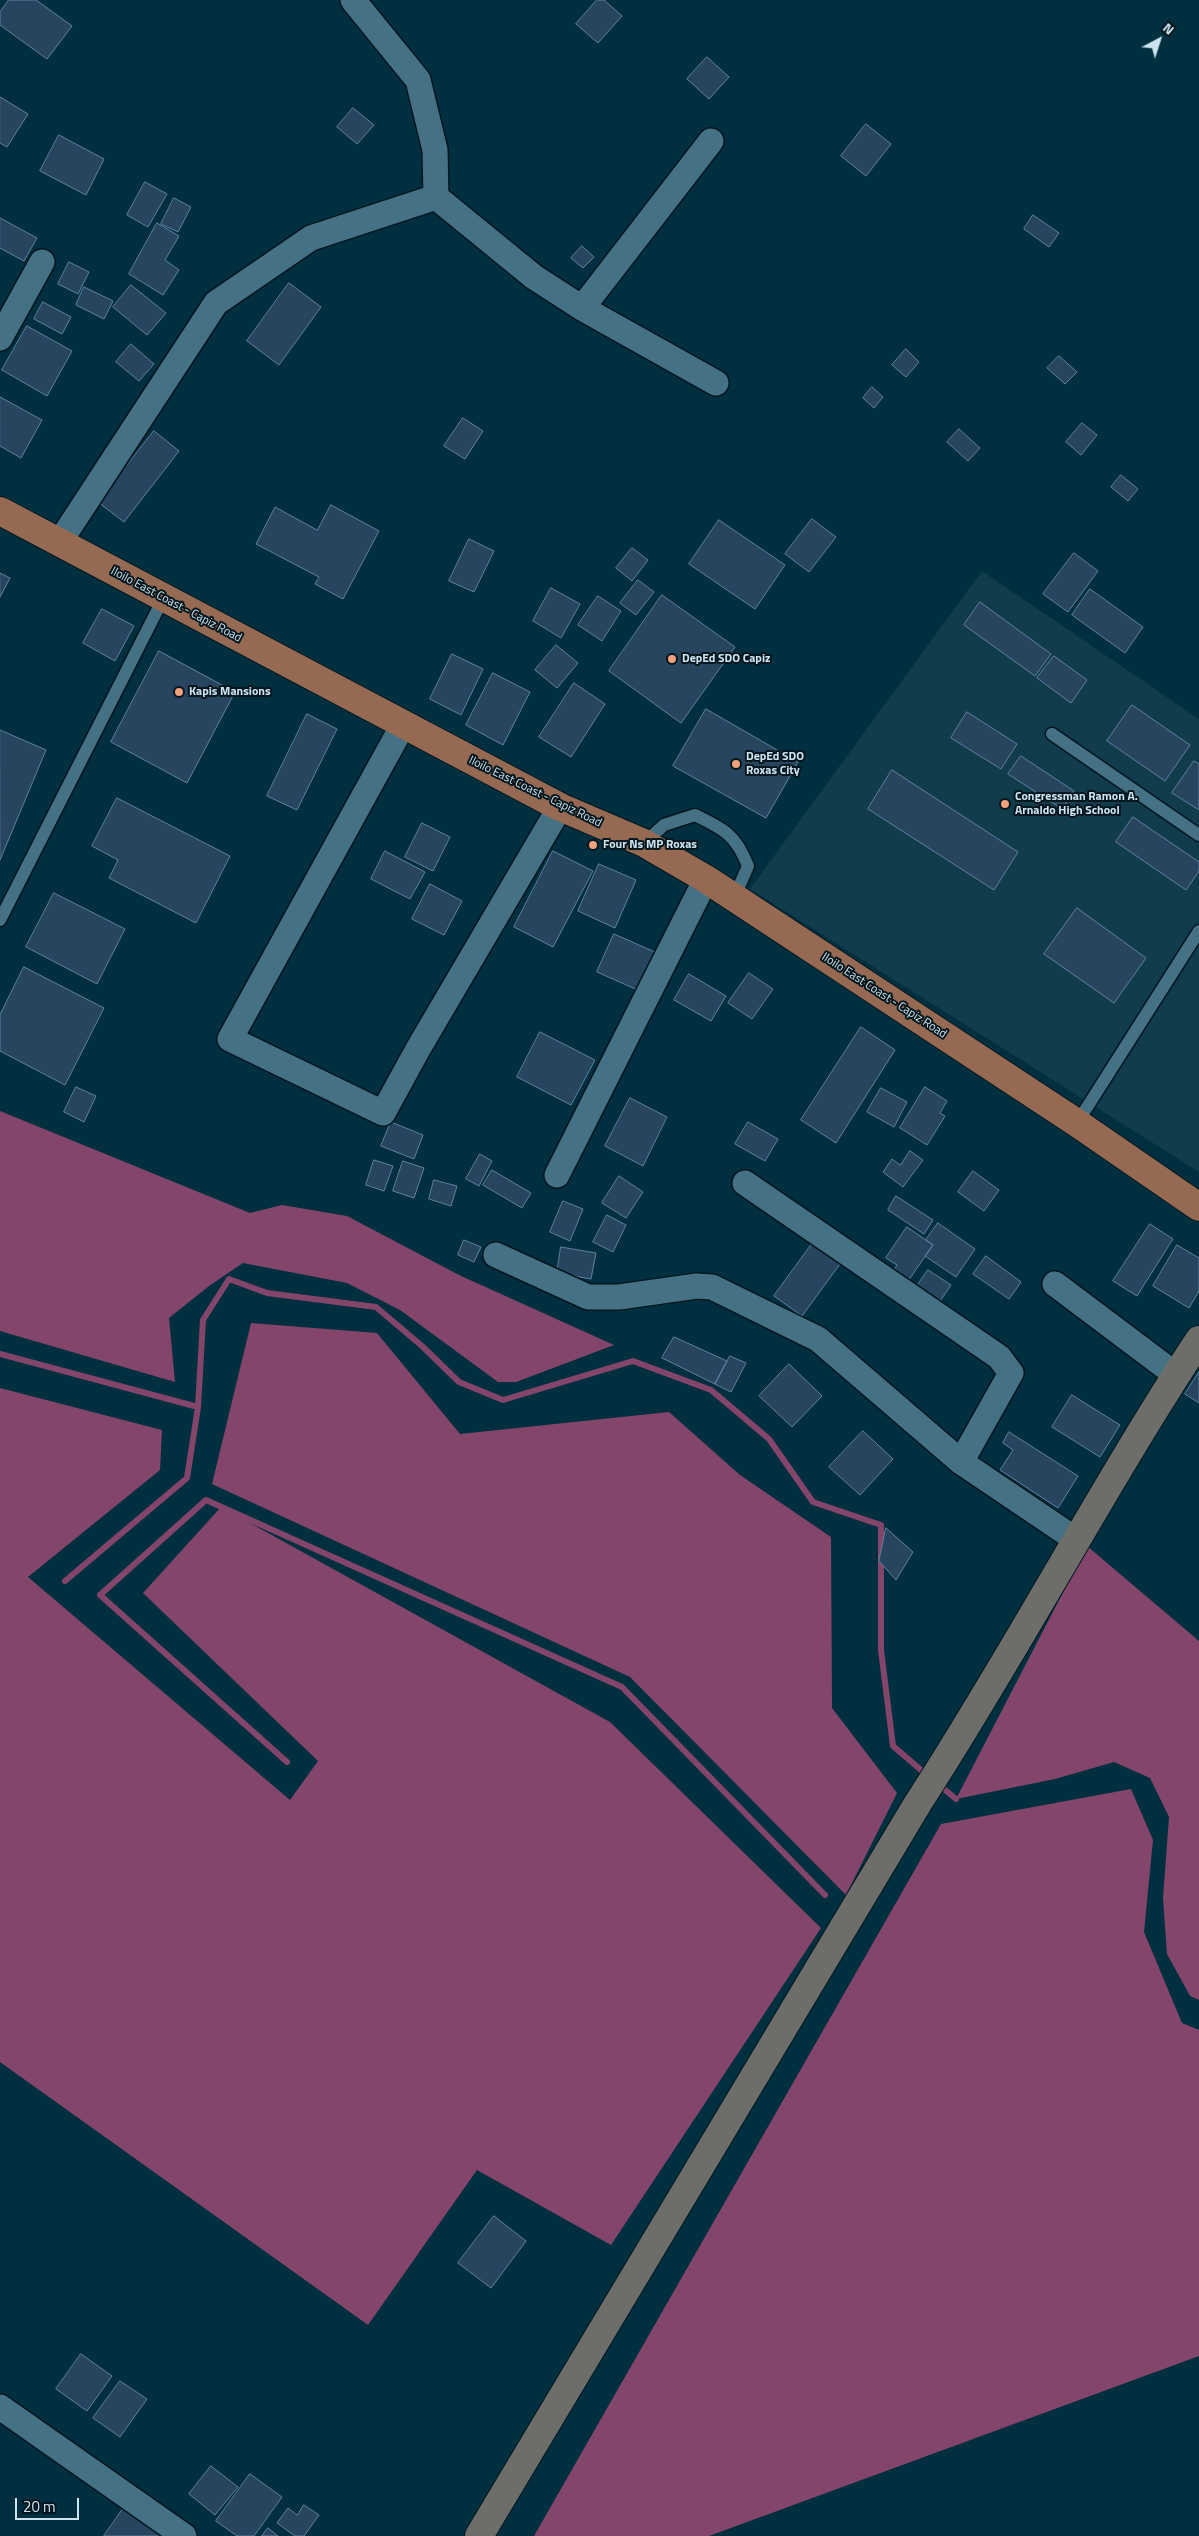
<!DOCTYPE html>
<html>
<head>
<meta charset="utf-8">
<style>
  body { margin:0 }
  #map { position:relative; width:1199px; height:2536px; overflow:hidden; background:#003040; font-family:"Titillium Web",sans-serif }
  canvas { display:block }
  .north { position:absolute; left:1134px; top:15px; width:50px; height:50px; -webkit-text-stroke:4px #04161d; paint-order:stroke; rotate:40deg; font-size:14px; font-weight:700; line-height:20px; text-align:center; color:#cde4ee }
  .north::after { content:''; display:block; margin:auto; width:18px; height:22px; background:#cde4ee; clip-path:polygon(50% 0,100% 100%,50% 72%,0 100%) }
  .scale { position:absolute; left:15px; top:2498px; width:64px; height:22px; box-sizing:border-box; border:2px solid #cde4ee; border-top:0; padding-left:6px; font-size:15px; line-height:18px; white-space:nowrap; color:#cde4ee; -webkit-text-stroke:4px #04161d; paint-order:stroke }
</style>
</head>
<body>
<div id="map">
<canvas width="1199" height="2536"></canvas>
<div class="north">N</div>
<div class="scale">20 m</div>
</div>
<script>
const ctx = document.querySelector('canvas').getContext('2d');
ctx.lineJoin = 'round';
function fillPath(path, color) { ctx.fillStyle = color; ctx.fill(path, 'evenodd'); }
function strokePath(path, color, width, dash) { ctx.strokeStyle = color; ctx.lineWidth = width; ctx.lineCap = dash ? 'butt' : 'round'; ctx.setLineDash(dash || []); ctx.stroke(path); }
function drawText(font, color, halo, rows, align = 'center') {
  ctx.font = font + ' "Titillium Web",sans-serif'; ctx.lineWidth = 4; ctx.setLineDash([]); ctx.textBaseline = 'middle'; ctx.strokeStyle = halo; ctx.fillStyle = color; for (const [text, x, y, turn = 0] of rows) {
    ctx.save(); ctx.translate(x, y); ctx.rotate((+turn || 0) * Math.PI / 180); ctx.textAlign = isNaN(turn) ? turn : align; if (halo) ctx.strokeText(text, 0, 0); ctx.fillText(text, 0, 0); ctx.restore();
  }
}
fillPath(new Path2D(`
  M982 571 1199 719V1172L750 889Z`), '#103c4b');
fillPath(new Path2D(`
  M0 1111 250 1213 282 1205 347 1216 459 1275 614 1345 516 1382H498L400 1310 347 1283 243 1263 209 1286 169 1318 175 1382 0 1331Z
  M251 1323 377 1333 460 1434 669 1412 740 1475 831 1537 832 1708 897 1793 846 1895 630 1677 212 1484Z
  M0 1388 162 1430 160 1470 28 1577 290 1800 318 1761 143 1593 221 1507 610 1722 821 1928 611 2245 477 2170 368 2325 0 2062Z
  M1087 1546 1199 1641V2000L1190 1996 1167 1954 1163 1898 1169 1817 1150 1778 1114 1762 1055 1779 956 1799Z
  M1131 1789 1153 1840 1144 1932 1182 2023 1199 2030V2356L709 2536H534L941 1824Z`), '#84456a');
strokePath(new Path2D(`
  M0 1354 198 1407 203 1320 229 1279 267 1293 376 1307 422 1346 459 1382 503 1400 633 1361 711 1390 769 1439 813 1502 881 1525V1650L893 1746 928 1776
  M65 1581 187 1478 198 1407
  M287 1762 100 1595 206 1500 622 1687 825 1895
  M938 1784 956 1799`), '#84456a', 6);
const building = new Path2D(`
  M9 0H36L72 26 47 59 0 25V12Z
  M597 0H604L622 16 598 43 576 24Z
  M707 57 729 77 709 99 687 79Z
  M0 97 28 114 7 147 0 143Z
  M353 108 374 125 357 144 337 127Z
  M866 124 891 144 866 176 841 156Z
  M59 135 104 159 86 195 40 171Z
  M145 182 167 194 148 227 127 215Z
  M174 198 191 207 178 232 161 224Z
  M1033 215 1059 233 1049 247 1024 229Z
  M0 218 37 238 24 261 0 248Z
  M157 223 179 236 165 260 179 270 163 295 129 274Z
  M582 246 594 257 583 268 571 258Z
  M69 262 89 272 78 294 58 284Z
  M289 283 321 307 279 365 247 341Z
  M131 285 166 313 147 335 113 307Z
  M84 287 113 301 104 319 76 305Z
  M43 302 71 317 62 334 34 319Z
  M27 326 72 351 47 396 2 370Z
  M131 344 154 364 139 381 116 362Z
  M906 349 919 362 906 377 892 365Z
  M1059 356 1077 372 1065 384 1047 368Z
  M872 387 883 397 874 408 863 398Z
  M0 397 42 420 21 458 0 446Z
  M463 418 483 431 465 459 444 446Z
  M1082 423 1097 435 1081 455 1066 442Z
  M959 429 980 448 968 461 947 442Z
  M154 431 179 451 124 522 98 502Z
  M1121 475 1138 489 1128 501 1111 487Z
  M331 505 379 531 343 599 315 584 319 577 256 544 275 507 317 530Z
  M812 519 836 537 809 572 785 554Z
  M719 520 785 565 755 609 689 564Z
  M469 539 494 551 474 592 449 581Z
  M632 548 648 560 632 581 616 568Z
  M1074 553 1098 571 1068 612 1043 594Z
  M0 573 10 578 0 597Z
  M638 580 654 592 636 615 620 603Z
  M551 588 580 604 561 638 533 621Z
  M1090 589 1143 627 1125 653 1072 615Z
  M662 595 735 647 681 723 609 671Z
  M598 596 621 611 602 641 578 625Z
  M980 602 1051 654 1035 676 964 625Z
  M102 609 134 626 115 661 83 643Z
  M556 645 578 663 557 688 535 670Z
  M159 651 235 692 187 783 111 742Z
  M452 654 483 669 461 715 430 699Z
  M1054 656 1087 680 1071 703 1037 678Z
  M493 673 530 692 503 745 466 725Z
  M574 683 605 704 571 757 539 737Z
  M1132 705 1190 745 1165 781 1107 741Z
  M706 709 798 762 766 818 673 766Z
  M967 712 1017 744 1001 769 951 738Z
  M307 714 337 729 297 810 267 796Z
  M0 730 46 750 0 860Z
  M1021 756 1074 791 1062 809 1008 774Z
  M1194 761 1199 764V810L1172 793Z
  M892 770 1018 852 994 890 868 809Z
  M117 798 230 856 196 923 109 878 118 860 92 846Z
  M1133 817 1199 862V871L1186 890 1116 842Z
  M422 823 450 837 433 871 405 857Z
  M385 851 425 872 410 899 371 879Z
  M553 851 593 871 553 947 514 927Z
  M599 864 636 880 615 928 578 911Z
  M430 884 462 901 444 935 412 919Z
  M54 893 125 929 97 984 26 947Z
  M1077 908 1146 958 1114 1003 1044 954Z
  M614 934 657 953 640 991 597 972Z
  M24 967 104 1008 65 1085 0 1051V1015Z
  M749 973 773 989 752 1019 728 1003Z
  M689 974 726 996 711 1021 674 1000Z
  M861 1027 895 1050 836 1143 801 1120Z
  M540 1032 595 1060 571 1105 517 1077Z
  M76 1087 96 1096 84 1122 64 1112Z
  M925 1087 947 1101 940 1113 945 1116 927 1145 900 1128Z
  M881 1088 907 1102 894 1127 867 1112Z
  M630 1098 667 1117 643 1166 605 1146Z
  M391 1122 423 1135 414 1159 381 1146Z
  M748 1122 778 1139 765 1161 735 1144Z
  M910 1151 923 1160 903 1187 883 1172 892 1159 900 1165Z
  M480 1154 492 1161 479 1186 466 1179Z
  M374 1160 393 1166 384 1191 366 1185Z
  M403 1161 424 1168 414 1198 393 1191Z
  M492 1170 531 1193 522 1208 483 1185Z
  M973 1171 999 1190 984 1211 958 1192Z
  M619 1176 643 1192 626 1218 602 1203Z
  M434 1180 457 1186 451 1206 429 1199Z
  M896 1196 933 1220 924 1234 888 1210Z
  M563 1201 583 1209 570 1241 550 1232Z
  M607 1215 626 1225 613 1252 593 1242Z
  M938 1223 975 1249 956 1277 925 1256 933 1245 926 1240Z
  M1150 1224 1173 1239 1137 1296 1113 1281Z
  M907 1227 933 1245 906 1284 891 1274 897 1265 886 1258Z
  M464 1240 481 1247 474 1262 458 1255Z
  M812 1244 840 1264 802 1316 774 1296Z
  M1177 1245 1199 1258V1291L1189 1308 1153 1286Z
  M561 1247 596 1253 591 1279 557 1273Z
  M986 1256 1021 1282 1009 1299 973 1274Z
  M928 1270 951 1285 936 1307 913 1292Z
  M674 1337 727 1361 715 1384 662 1358Z
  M730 1356 746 1363 731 1392 715 1384Z
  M789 1364 822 1396 792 1427 759 1396Z
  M1199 1372V1403L1185 1394Z
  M1072 1395 1120 1425 1100 1457 1052 1427Z
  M863 1431 893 1459 860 1495 829 1467Z
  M1009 1432 1078 1476 1058 1508 1000 1470 1013 1450 1003 1443Z
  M886 1528 913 1552 896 1580 879 1561Z
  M494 2216 526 2241 491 2288 458 2263Z
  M81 2354 112 2376 87 2411 56 2389Z
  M120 2381 147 2399 120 2437 93 2418Z
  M211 2466 238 2487 215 2515 189 2494Z
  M250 2474 282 2497 254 2536H237L216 2521Z
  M127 2503 163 2536H104Z
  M304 2505 319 2515 304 2536H295L277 2523 288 2508 297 2515Z
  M268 2528 278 2536H262Z`);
fillPath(building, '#27455f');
strokePath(building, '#61819e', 1);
const lane = new Path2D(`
  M1052 734 1199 835
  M644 843 664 825 695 815C724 829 736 835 748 866L734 898
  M0 920 163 599
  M1077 1123 1199 931`);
const street = new Path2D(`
  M353 0 418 80 435 150 436 197
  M582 308 711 141
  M0 338 42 262
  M59 543 216 303 311 238 436 197 534 277 582 308 716 383
  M403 725 230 1039 383 1113 418 1049 560 807
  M557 1175 706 879
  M745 1183 999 1357 1011 1373 961 1462
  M496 1255 588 1297H619L697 1286 712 1287 818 1339 961 1462 1075 1539
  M1055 1284 1176 1375
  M0 2407 184 2536`);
const secondary = new Path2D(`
  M479 2536 918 1803C1016 1652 1100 1491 1199 1340`);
const primary = new Path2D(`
  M0 511 560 807 644 843 706 879 1077 1123 1199 1207`);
strokePath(lane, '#01161f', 15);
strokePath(street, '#01161f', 28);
strokePath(secondary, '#01161f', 30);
strokePath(primary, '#01161f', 30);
strokePath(lane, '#447183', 12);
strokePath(street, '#447183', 25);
strokePath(secondary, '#6d6e6a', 28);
strokePath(primary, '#966a52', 28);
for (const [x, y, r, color] of [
  [672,659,5,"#f1a17c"],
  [179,692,5,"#f1a17c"],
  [736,764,5,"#f1a17c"],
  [1005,804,5,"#f1a17c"],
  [593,845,5,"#f1a17c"]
]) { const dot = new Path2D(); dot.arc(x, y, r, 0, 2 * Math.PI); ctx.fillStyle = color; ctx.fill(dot); strokePath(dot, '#04161d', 2); }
drawText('12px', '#cde4ee', '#04161d', [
  ["Iloilo East Coast - Capiz Road",176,605,28],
  ["Iloilo East Coast - Capiz Road",535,792,26],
  ["Iloilo East Coast - Capiz Road",884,996,33]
]);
drawText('bold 12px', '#cde4ee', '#04161d', [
  ["DepEd SDO Capiz",682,659],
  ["Kapis Mansions",189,692],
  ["DepEd SDO",746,757],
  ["Roxas City",746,771],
  ["Congressman Ramon A.",1015,797],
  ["Arnaldo High School",1015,811],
  ["Four Ns MP Roxas",603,845]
], 'left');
</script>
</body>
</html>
